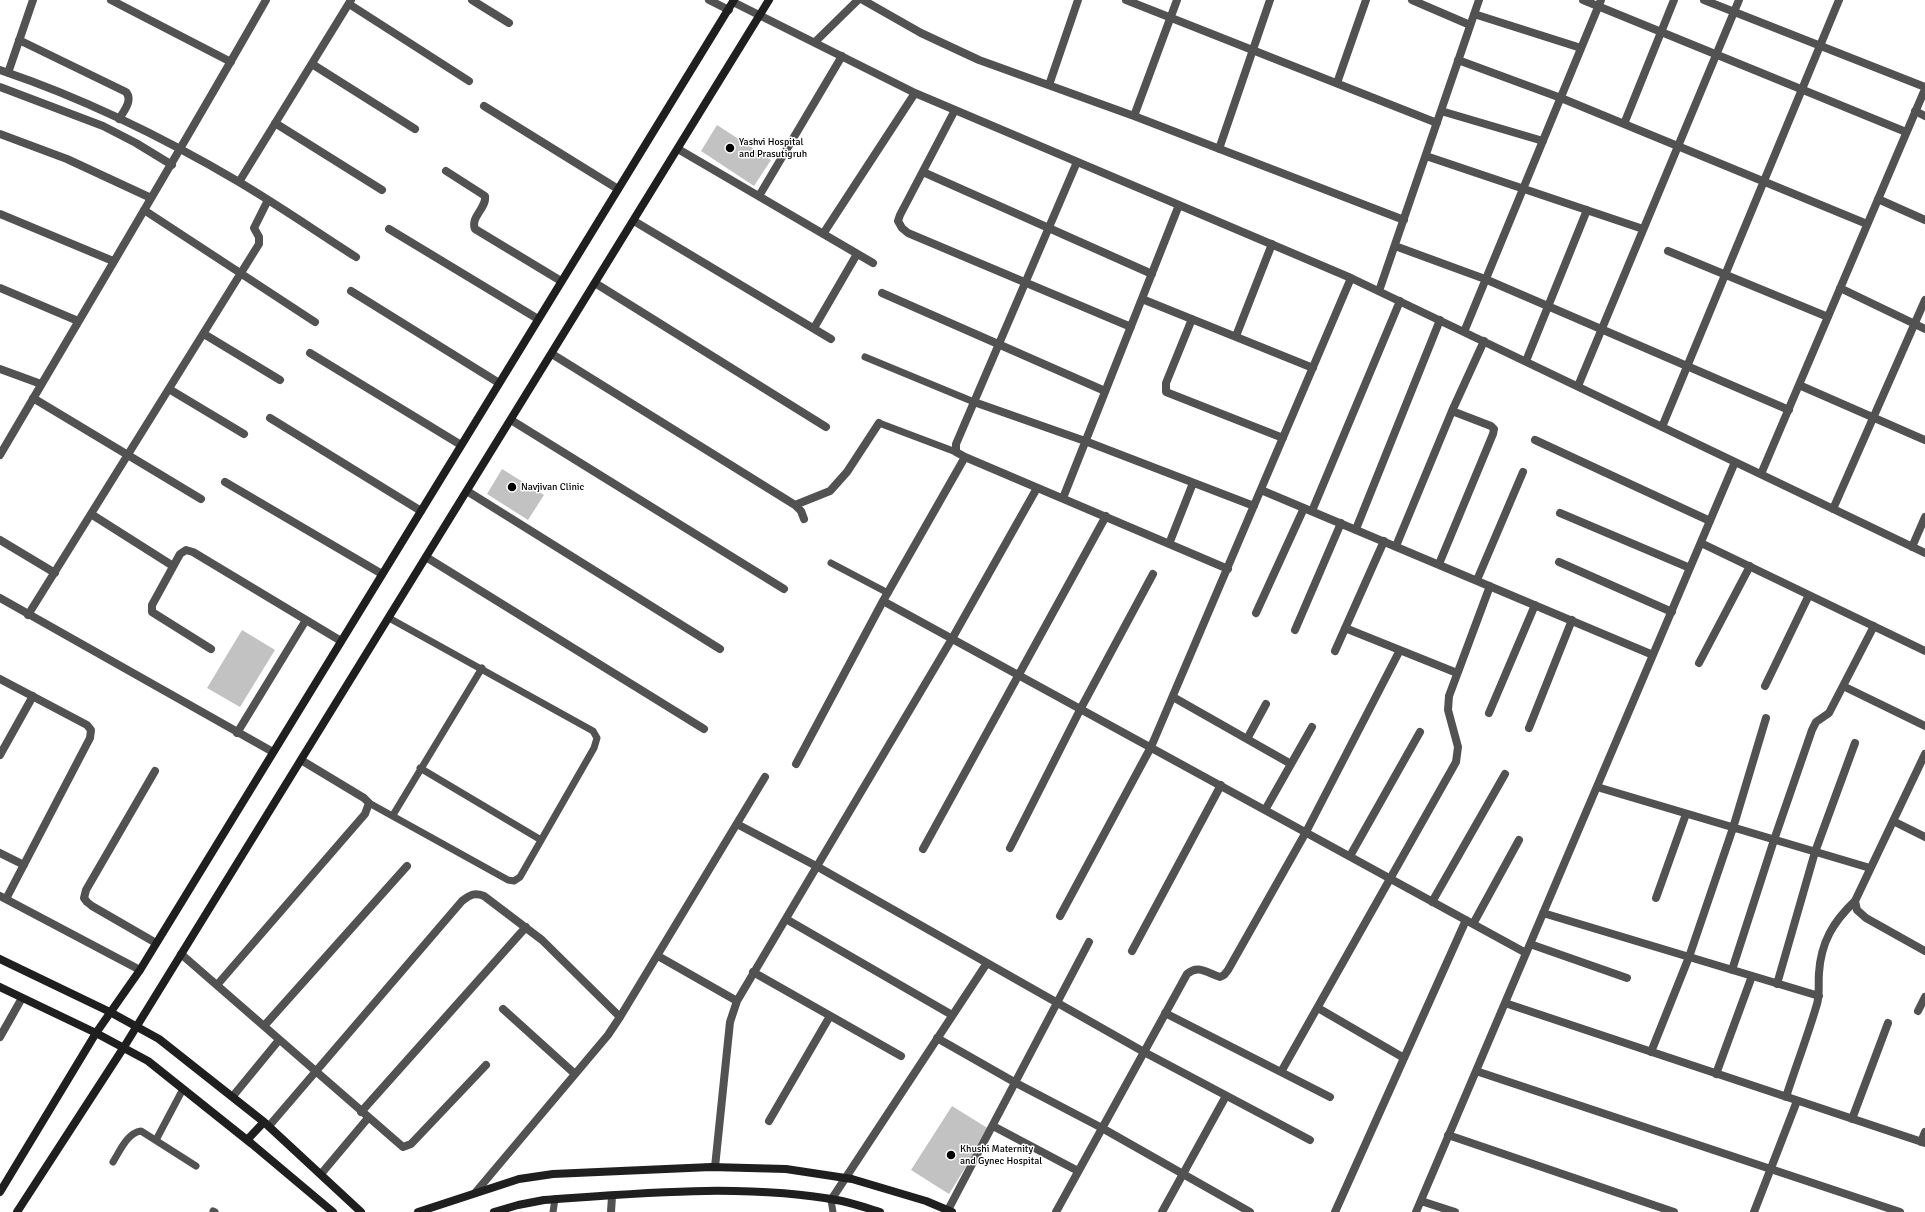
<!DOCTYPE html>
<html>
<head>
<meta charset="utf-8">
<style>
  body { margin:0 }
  canvas { display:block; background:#fff }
</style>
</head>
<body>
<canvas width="1925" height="1212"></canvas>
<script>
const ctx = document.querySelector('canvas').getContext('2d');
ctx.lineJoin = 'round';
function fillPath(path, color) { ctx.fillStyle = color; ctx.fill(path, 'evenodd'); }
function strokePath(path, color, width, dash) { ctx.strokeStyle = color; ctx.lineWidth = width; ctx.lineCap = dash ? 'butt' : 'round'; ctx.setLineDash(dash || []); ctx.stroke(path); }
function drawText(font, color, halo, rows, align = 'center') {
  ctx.font = font + ' Signika,sans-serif'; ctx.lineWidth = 3; ctx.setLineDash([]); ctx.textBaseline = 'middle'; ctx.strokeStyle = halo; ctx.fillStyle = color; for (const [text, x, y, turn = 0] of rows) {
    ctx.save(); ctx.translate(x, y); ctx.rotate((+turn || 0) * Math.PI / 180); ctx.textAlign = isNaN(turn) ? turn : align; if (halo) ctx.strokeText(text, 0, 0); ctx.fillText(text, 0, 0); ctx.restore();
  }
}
fillPath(new Path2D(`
  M717 125 771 160 754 186 701 151Z
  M502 469 544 495 528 520 487 494Z
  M242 630 275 650 240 707 207 688Z
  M952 1106 989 1129 949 1194 911 1170Z`), '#c2c2c2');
strokePath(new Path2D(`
  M865 357 974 402
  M879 423 956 452
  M831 563 888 593
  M420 768 541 840
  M369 803 508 880 514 881 520 877 594 748 597 738 593 731 389 618
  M393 815 482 668
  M156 1140 183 1089
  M113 1162C120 1151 127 1133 141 1131L196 1166
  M831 1200 833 1212
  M213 1211 215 1212
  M553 1212 555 1199`), '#525252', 7);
strokePath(new Path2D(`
  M111 0 231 62
  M472 0 509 23
  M709 0 729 10
  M863 0 921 33 979 60 1134 116 1404 220
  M1126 0 1437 123
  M1412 0 1470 25
  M1583 0 1906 132
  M1704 0 1925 87
  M733 2 915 93 1351 278 1925 553
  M349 4 469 81
  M1474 14 1581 48
  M19 40 126 92C133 100 124 111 119 119
  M815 42 858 0
  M1458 60 1561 98 1867 224
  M312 64 415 129
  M0 70C83 98 163 137 239 182 278 205 317 232 356 257
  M8 73 33 0
  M1337 83 1366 0
  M1049 85 1078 0
  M0 87 103 126 136 143 172 165
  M484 106 618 189
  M955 110 900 215 898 221 902 228 908 233 1131 327
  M1441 111 1543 141
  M1915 111 1925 116
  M1134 116 1177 0
  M275 123 382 190
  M1624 124 1674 0
  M0 134 67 159 151 198
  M678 149 873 263
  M1219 149 1270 0
  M1426 156 1643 229
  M1077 162 956 444V452L965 457 1228 569
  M446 171 485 196C487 208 470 217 475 229L561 281
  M923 172 1152 274
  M239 182 351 0
  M759 196 842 56
  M1878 199 1925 220
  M144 210 315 322
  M0 214 113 261
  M634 221 831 339
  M389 229 538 319
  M823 234 915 93
  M1395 246 1485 279 1789 410
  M1668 251 1828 317
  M595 283 826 427
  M0 288 78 321
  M1840 288 1925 329
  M351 291 499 383
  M1379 291 1479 0
  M882 293 1105 391
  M1142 299 1313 368
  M1192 319 1166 383V392L1283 438
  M814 328 857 254
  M1464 332 1601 0
  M204 334 280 380
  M1236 336 1272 244
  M310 353 461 445
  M552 354 795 505 801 511 804 519
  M1526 361 1587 210
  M0 369 41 384
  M1799 385 1925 440
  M1578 386 1739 0
  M169 389 244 434
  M33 398 201 499
  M974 402 1085 441 1254 506
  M270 418 421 511
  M511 420 784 589
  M1662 427 1839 0
  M1535 440 1710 521
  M0 455C89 303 179 153 266 0
  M1761 474 1925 89
  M225 482 382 574
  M1261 490 1653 655
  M467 491 720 649
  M1063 498 1179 205
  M795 505 830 491 847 472 879 423
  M1833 509 1925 300
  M1312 511 1400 301
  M1560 513 1690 568
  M91 514 173 566
  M1356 529 1440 320
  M0 540 55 573
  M1701 543 1925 651
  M1169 544 1193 483
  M1396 546 1452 411 1484 341
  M1912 547 1925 517
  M426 557 704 729
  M1559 562 1672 612
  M1439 564 1493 434 1494 429 1491 426 1452 411
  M1477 580 1523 472
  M0 598 273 752
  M883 601 1526 953
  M1256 613 1304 508
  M28 615 259 244V237L254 228 268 200
  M1345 628 1457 673
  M1295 630 1341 523
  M211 649 152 612V605L180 554 186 550 193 552 341 641
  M1335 651 1384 541
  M1699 663 1750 566
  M0 679 87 725 91 730 90 738 6 899
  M1765 686 1809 595
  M1843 686 1925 726
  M1173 697 1291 764
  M1489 713 1535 605
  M1529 728 1572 620
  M237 733 306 620
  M1247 739 1266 704
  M1925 754 1855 901 1857 910 1866 918 1925 951
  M0 755 33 696
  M796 764 883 601 965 457
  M155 771 86 890 84 898 87 902 92 906 156 943
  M1597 787 1870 868
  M1265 810 1312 727
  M1893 821 1925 837
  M737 824 818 867 1144 1052 1310 1140
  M1010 848 1081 708 1153 574
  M923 849 1106 516
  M0 853 24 865
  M1350 856 1420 732
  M0 896 140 970
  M1656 898 1686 814
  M1432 902 1505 774
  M1543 913 1819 996
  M1060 916 1151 747 1351 278
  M786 919 952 1015
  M1473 924 1519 840
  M1530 944 1627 978
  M1132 951 1221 785
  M181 954 403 1147 411 1144 486 1065
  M658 956 737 1001
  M1732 970 1774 840 1812 730 1816 722 1829 713 1874 626
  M753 972 901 1056
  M1777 984 1815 852 1855 743
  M217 985 365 814 369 803 364 798 301 760
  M1505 1003 1925 1143
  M1318 1008 1404 1058
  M503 1009 575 1074
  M1918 1011 1925 997
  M1165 1013 1330 1097
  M264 1026 407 866
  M0 1037 22 998
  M937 1038 1016 1083 1102 1128 1250 1212
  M1651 1052 1689 957 1733 828 1766 718
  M1476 1071 1900 1212
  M1281 1072 1456 762 1458 747 1448 710 1449 696 1490 586
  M1716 1074 1752 976
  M233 1096 279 1040
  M1786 1097C1796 1066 1808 1035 1817 1004 1820 994 1818 983 1819 973 1821 942 1833 922 1855 901
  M361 1112 526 927
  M1852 1119 1888 1023
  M769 1121 830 1016
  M269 1126 462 901C470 895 474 892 484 896L542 940 620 1017
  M993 1126 1078 1171
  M1448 1135 1674 1212
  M1921 1142 1925 1132
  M715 1167 730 1022 737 1001 953 637 1037 488
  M321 1174 368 1118
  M475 1193 608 1035 620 1017 765 777
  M831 1200 987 963
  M1421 1201 1455 1212
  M948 1210 1089 942
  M611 1212 612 1196
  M1056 1212 1187 974C1198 964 1207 973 1220 977L1224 975 1228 970 1306 832 1400 650
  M1162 1212 1226 1096
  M1335 1212 1466 920
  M1416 1212 1735 462
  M1754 1212 1797 1101`), '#525252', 8);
strokePath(new Path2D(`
  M0 959 110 1012 159 1039 264 1122 361 1212
  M0 987 96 1033 148 1061 252 1144 333 1212
  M247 1140 264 1122
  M0 1192 96 1033 140 970 734 0
  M17 1212 124 1047 769 0
  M418 1212 519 1179 553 1174 711 1167 786 1169 852 1179 926 1201 952 1212
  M494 1212 518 1205 544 1200C641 1193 746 1183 842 1201 855 1204 867 1208 880 1212`), '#1f1f1f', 8);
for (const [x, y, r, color] of [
  [730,148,5,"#000"],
  [512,487,5,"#000"],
  [951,1155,5,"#000"]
]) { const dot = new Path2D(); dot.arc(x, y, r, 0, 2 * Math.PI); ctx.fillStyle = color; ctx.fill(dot); strokePath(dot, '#fff', 1.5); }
drawText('10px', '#000', '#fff', [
  ["Yashvi Hospital",739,142],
  ["and Prasutigruh",739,154],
  ["Navjivan Clinic",521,487],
  ["Khushi Maternity",960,1149],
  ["and Gynec Hospital",960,1161]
], 'left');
</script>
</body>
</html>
